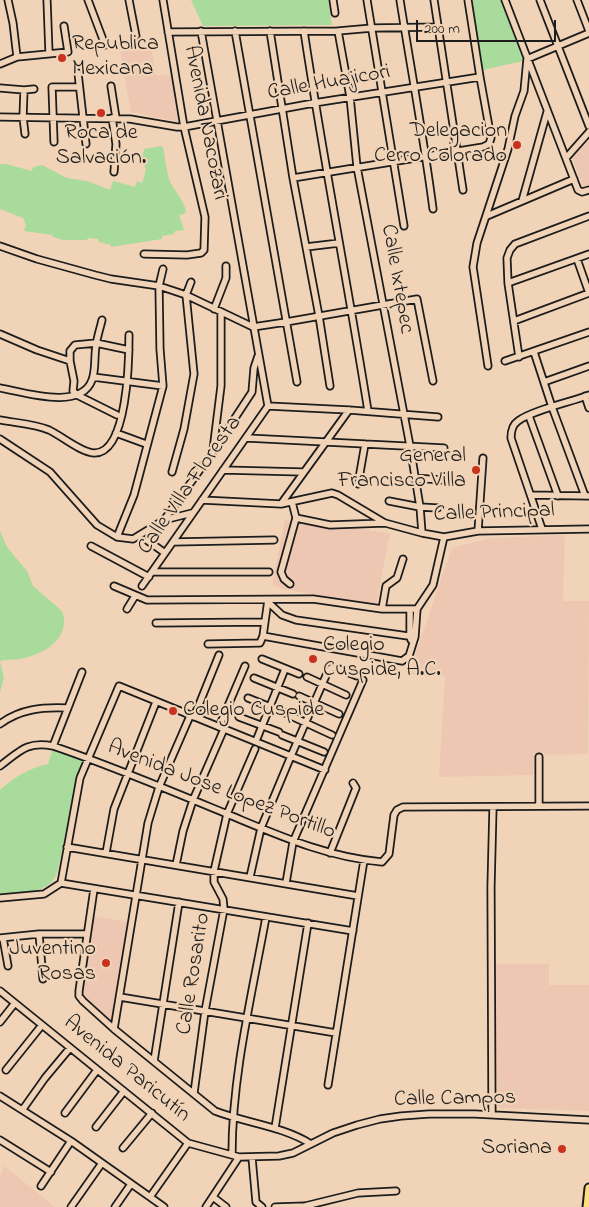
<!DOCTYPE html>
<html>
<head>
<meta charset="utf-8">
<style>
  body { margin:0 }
  #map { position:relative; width:589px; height:1207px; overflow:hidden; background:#f1d4b7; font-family:"Indie Flower",sans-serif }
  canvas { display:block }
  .scale { position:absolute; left:416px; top:20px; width:140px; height:22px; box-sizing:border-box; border:2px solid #1c1c1c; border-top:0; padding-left:6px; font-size:15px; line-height:18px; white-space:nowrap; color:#1c1c1c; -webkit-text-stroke:4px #f1d4b7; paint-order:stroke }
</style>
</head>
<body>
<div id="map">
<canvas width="589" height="1207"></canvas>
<div class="scale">200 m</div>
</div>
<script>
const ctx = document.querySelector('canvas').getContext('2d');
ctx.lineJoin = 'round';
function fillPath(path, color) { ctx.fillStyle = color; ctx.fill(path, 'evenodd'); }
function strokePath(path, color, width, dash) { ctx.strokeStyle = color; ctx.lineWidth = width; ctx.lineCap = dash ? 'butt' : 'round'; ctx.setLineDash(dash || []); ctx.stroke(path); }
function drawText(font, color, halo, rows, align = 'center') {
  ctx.font = font + ' "Indie Flower",sans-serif'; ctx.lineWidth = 4.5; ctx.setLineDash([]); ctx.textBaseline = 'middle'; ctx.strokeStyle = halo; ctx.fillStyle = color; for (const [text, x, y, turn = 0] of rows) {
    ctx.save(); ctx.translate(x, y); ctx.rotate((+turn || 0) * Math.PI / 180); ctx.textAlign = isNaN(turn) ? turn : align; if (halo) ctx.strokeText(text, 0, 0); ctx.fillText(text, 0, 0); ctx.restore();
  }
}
fillPath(new Path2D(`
  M151 47 156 76 172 74 179 122 131 112 120 52Z
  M589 138V185L583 188 572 157Z
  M285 520 340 528 344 526 391 534 388 542 376 606 279 588 273 585V578Z
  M565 535 563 601H589L588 754 534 755 533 775 439 777 445 676 408 675 452 548 491 538Z
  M93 916 128 922 112 1021 98 1011 84 997 83 992 82 986Z
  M493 964H549V985H589V1111L498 1108Z
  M4 1166 55 1207H0V1176Z`), '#edc7b1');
fillPath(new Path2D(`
  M191 0H328L332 25 203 26Z
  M472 0H502L524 56 523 61 483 70Z
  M161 146 163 147C165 158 166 169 169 179 173 190 184 200 186 211L184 214 179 215 184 230 175 231 174 234 162 236V239L111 247V245L99 242 98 239 88 238 87 240H63L53 237 52 235 24 231 26 225 23 218 0 209V164H6L32 171 33 167 42 165 67 178 87 181 110 190 113 181 135 187 137 181 142 183 146 170 142 159 144 149Z
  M0 531 7 547 27 571 33 586 62 611C63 615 65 619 64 623 63 644 38 656 20 659 13 660 8 659 0 661L4 678 0 692Z
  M53 748 85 762 81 768 57 873C49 895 20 892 0 894V790C15 777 29 768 48 764Z`), '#a9db9c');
const minor = new Path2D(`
  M8 0 13 23 17 57
  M47 0 49 53
  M88 0 105 45
  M129 0 136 36
  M333 0 335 13
  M367 0 404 226
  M400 0C411 70 424 139 433 209
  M434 0 463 190
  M505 0 578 190 582 192 589 190
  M540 0 589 126
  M577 0 589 31
  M201 31 268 406
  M235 31 297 382
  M270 31 293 178 319 316 330 386
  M304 31C323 158 348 285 368 411
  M338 31 350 97 357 167 410 446 420 507 422 533
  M168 32 338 31 372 28 438 27
  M0 64 17 57 68 52 64 26
  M78 73 86 144
  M111 86 116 118
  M0 88 24 90 34 89
  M24 90 23 117 25 134
  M0 117 130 119 177 127H184L314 103 480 77
  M112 118 116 144 114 172
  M54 142 52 87H79
  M566 158 589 132
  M293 178 483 147 489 144 491 138 480 77 468 0
  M522 201 547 112
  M487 216 574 179
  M0 246 37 259 95 275 111 279 159 286 186 295 253 327 286 322 417 299 433 381
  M306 247 339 243
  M144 254 187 255 201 253 204 250 205 217 184 127 163 0
  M577 259 589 293
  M508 283 589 254
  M214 309 226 278V266
  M514 321 589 293
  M0 334 37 350 70 361
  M534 352 552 407 585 496
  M519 357 508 283 507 258 510 250 515 244 589 216
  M505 361 589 332
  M488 366 473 267 477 243 508 149 515 116 524 91 527 59 589 33
  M93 377 163 386
  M544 382 589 366
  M0 388C23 392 81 411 92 380 96 370 94 357 96 346 97 337 100 329 102 320
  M77 395 73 391 74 381 70 361V351L75 345 96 343 129 350
  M77 395 117 415
  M585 396 589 408
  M268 406 349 410 438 417
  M529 416 558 496
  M0 420C16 423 35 424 49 430 62 436 80 452 94 453 128 454 129 358 129 335
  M116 433 146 444
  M247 438 444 448
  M0 439 50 472 97 525 117 537 133 539 164 520 212 453 252 392 254 368 258 356
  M213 450 221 386V312
  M223 470 303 472
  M172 472 184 429 194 374 186 295 191 282
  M414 478 443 480
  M358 484 365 444
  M531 495 588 496
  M202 500 281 504 332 493 338 495 385 523 422 533 444 537 478 531 589 529
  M389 501 420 507 438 508
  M281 504 349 410
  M296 518 330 525 385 523
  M164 520 192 513
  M542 529 511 438C511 431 512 425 518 421 533 410 571 402 589 395
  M478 531 483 458
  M117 537 134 495 163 386 160 349 159 286 163 269
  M148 541 165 553
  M173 542 274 540
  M91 546 149 577
  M152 572H269
  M290 584 284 579 281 572 296 518 292 502
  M114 586 147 600 313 599 382 609H417
  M142 586 268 406
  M268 602 282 615 296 620 415 637
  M127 609 135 596
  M382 609 386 586 397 578 403 559
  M410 610V637L411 640
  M156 623 265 622
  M263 636 402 661 409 656 415 637 417 609 433 585 444 537
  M208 644 260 643 263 636 268 600
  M262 659 299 674
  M307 677 346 695
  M254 678 293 694
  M299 696 339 714
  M248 698 285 713
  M291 716 332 735
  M194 717 219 655
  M239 717 279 732
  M0 724C20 709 42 707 67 708
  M219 727 245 666
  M282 735 324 752
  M256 741 285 669
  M53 746 82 672
  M0 766C20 751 27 741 53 746 112 766 169 790 227 814 278 835 326 857 382 862L389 854 394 815 397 810 403 807 589 806
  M539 806V757
  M67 847 358 896
  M106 853 114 809 156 702
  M330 853 356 788 353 783
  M176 865 183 831 193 800 224 729
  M250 877 261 828 291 756 328 671 331 668 334 667 357 676
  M61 883 353 931
  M286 883 293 842 363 680
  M94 889 79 991V996L83 1001 114 1029 215 1111C246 1123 282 1126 311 1144
  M0 898 44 894 61 883 80 778 119 686 325 770
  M39 934 43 979
  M0 938 39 934H86
  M3 938 8 966
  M0 991 188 1143 239 1157 279 1156 293 1153 333 1133 357 1125 380 1119 401 1116 429 1114H475L589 1120
  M120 997 336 1033
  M0 1022 15 1003
  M114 1029 148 823 159 787 190 716
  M154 1061 179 902
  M6 1070 42 1025
  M328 1085 364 860
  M194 1093 205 1011 224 909 223 899 214 882V871L227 814 255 749
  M0 1096 71 1141 164 1207
  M23 1109 45 1078 70 1048
  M65 1113 97 1070
  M492 1115 491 887 493 807
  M96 1127 124 1091
  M275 1128 308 923
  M0 1140 51 1172
  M123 1148 152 1113
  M232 1154C232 1076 252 994 266 917
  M252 1158 256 1202 262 1207
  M41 1186 71 1141
  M150 1197 188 1143
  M213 1197 226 1207
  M71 1207 102 1163
  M115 1207 131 1184
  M206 1207 239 1157
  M275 1207 305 1206 358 1193 396 1191`);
const major = new Path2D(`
  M587 1207 589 1188`);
strokePath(minor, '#1c1c1c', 9);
strokePath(major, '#1c1c1c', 11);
strokePath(minor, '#f1d4b7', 5.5);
strokePath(major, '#fce080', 7);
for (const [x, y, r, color] of [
  [62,58,5,"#c8321e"],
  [101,113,5,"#c8321e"],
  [517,145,5,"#c8321e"],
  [476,470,5,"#c8321e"],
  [313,659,5,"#c8321e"],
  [173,711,5,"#c8321e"],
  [106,963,5,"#c8321e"],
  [562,1149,5,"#c8321e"]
]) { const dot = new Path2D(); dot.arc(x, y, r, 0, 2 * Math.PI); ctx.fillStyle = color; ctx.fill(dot); strokePath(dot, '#f1d4b7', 2); }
drawText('22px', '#1c1c1c', '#f1d4b7', [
  ["Republica",72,45,"left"],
  ["Mexicana",72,70,"left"],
  ["Delegacion",507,132],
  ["Cerro Colorado",507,157],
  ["Roca de",101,134,"center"],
  ["Salvación.",101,159,"center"],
  ["General",466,457],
  ["Francisco Villa",466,482],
  ["Colegio",323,646,"left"],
  ["Cuspide, A.C.",323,671,"left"],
  ["Colegio Cuspide",183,711,"left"],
  ["Juventino",96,950],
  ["Rosas",96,975],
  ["Soriana",552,1149]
], 'right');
drawText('22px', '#1c1c1c', '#f1d4b7', [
  ["Calle Huajicori",329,84,-10],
  ["Avenida Nacozari",204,123,79],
  ["Calle Ixtepec",396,279,80],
  ["Calle Villa Floresta",191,486,-55],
  ["Calle Principal",494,514,-2],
  ["Avenida Jose Lopez Portillo",221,791,21],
  ["Calle Rosarito",195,974,-81],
  ["Avenida Paricutín",126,1070,39],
  ["Calle Campos",455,1100,-1]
]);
</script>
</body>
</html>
